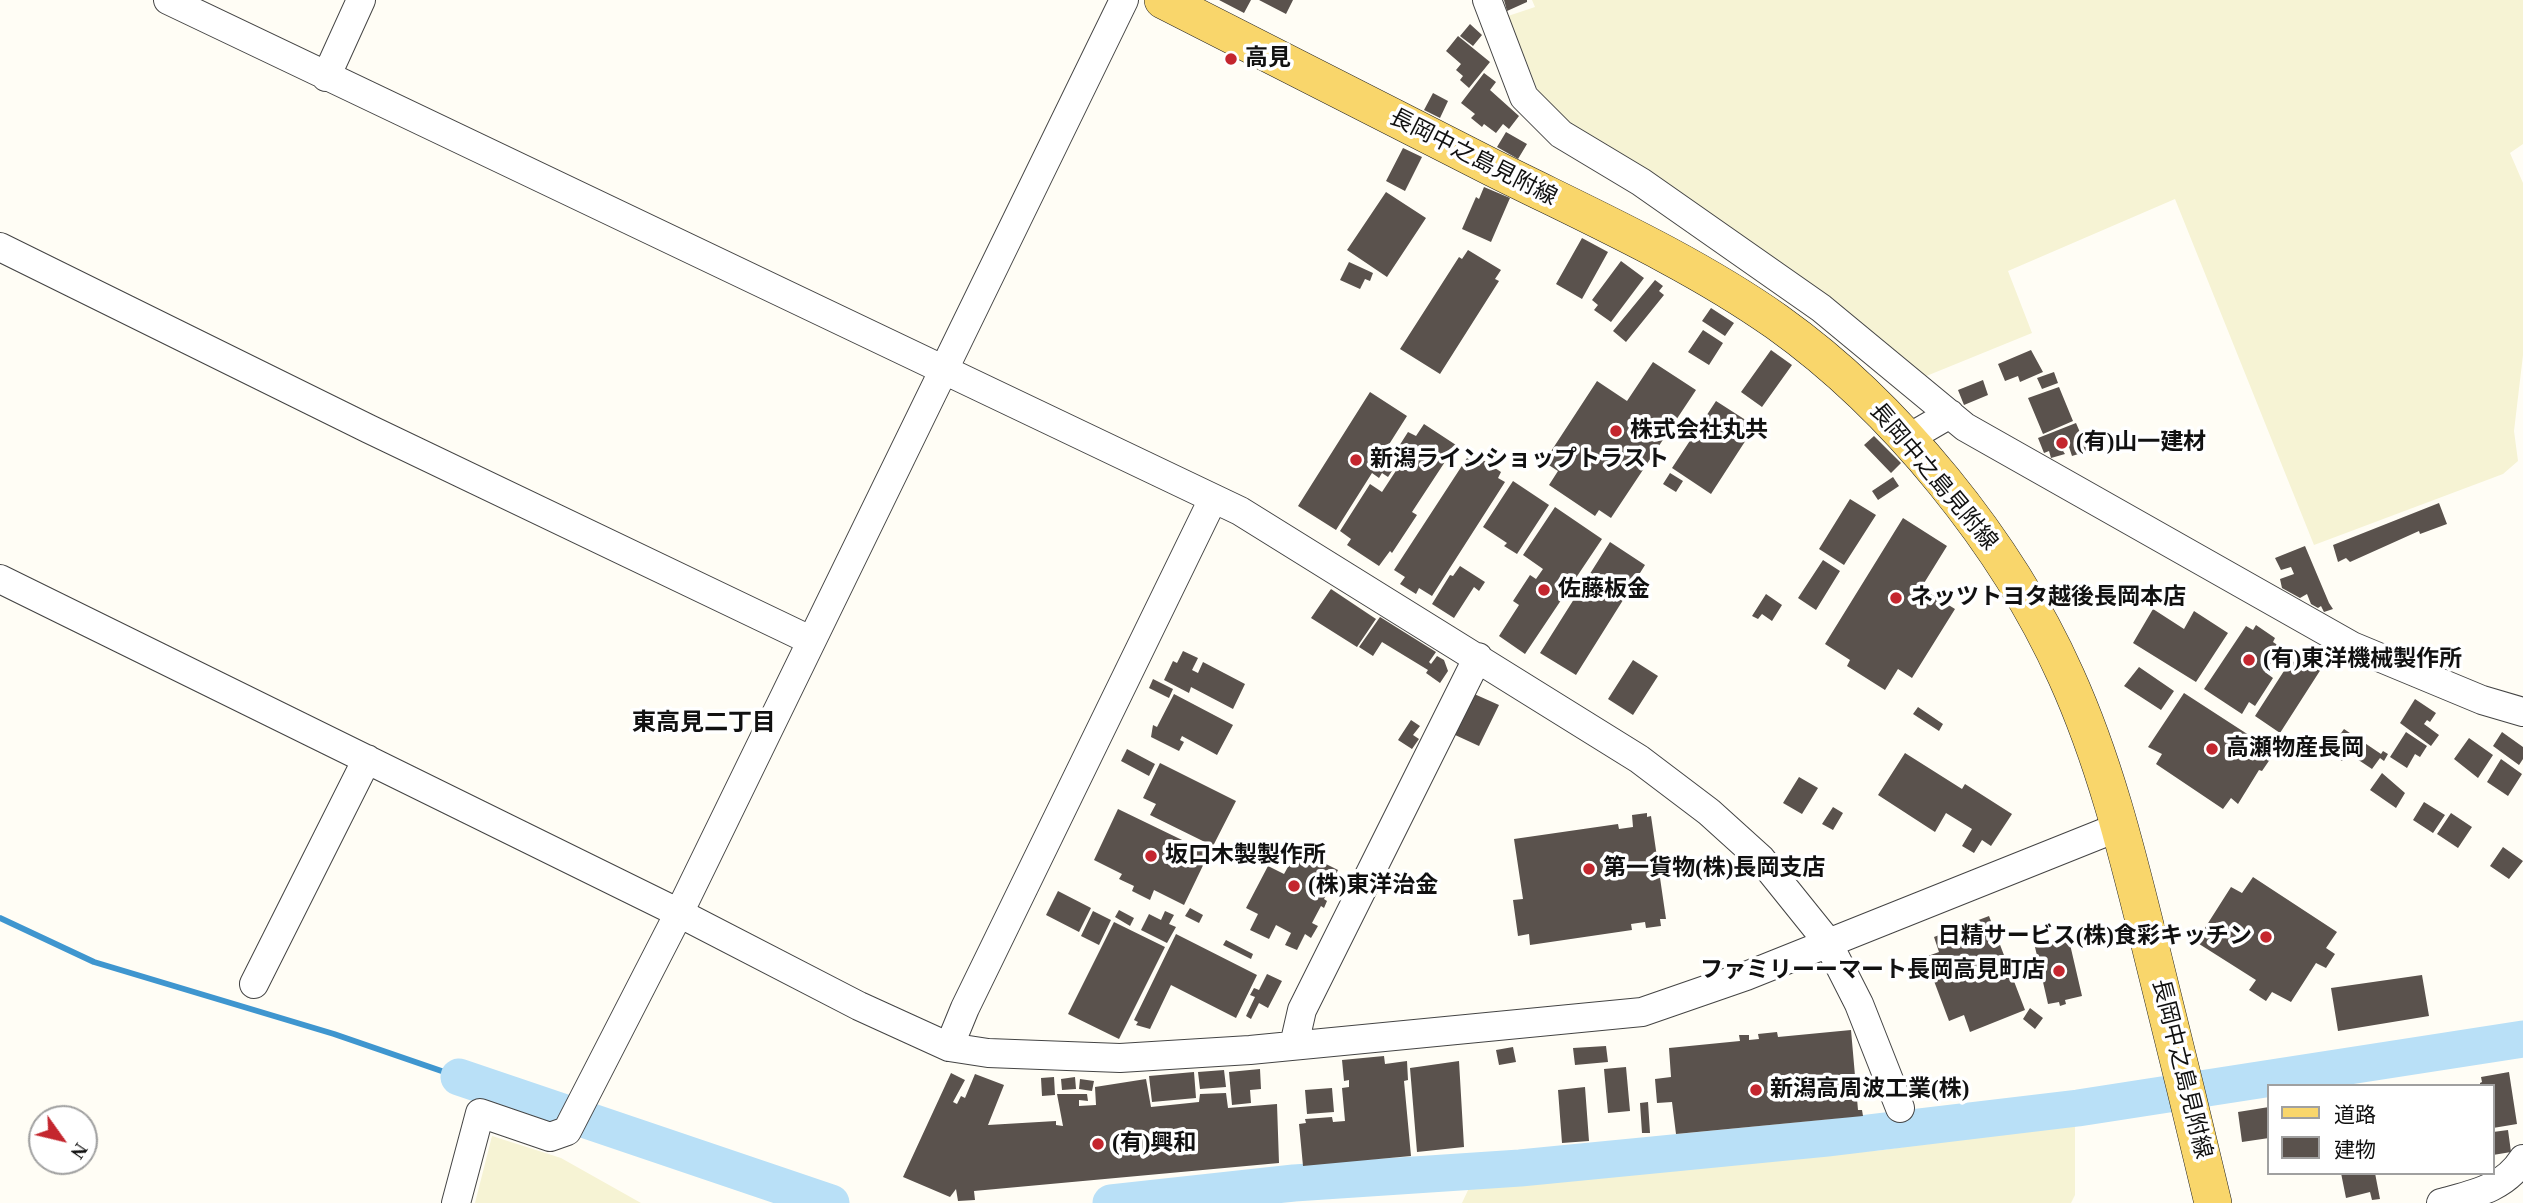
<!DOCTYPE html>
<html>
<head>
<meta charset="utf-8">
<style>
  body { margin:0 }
  #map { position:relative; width:2523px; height:1203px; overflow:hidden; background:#fffdf5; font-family:"Times New Roman","Noto Sans JP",serif }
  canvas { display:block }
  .legend { position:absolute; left:2267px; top:1084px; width:228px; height:91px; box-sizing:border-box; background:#fff; border:2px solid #a0a0a0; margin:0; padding:9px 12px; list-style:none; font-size:21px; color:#111 }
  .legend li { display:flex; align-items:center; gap:14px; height:35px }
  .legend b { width:35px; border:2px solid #a0a0a0 }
  .north { position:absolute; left:28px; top:1105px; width:70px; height:70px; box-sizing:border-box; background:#fff; border:2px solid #a0a0a0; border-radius:50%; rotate:124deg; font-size:19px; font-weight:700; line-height:28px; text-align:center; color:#111 }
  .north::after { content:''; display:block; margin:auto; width:24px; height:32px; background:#c4262e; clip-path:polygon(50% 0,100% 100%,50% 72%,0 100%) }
</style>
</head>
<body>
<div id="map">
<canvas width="2523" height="1203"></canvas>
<ul class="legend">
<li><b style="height:9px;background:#f9d66b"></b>道路</li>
<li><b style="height:19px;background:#5a524d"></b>建物</li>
</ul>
<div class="north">N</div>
</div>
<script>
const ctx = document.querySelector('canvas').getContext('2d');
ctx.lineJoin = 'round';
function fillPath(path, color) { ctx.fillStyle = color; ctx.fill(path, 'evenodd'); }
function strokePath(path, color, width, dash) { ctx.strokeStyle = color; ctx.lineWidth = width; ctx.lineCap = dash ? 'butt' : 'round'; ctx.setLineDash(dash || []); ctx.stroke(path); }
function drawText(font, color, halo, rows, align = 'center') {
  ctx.font = font + ' "Times New Roman","Noto Sans JP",serif'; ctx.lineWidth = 7; ctx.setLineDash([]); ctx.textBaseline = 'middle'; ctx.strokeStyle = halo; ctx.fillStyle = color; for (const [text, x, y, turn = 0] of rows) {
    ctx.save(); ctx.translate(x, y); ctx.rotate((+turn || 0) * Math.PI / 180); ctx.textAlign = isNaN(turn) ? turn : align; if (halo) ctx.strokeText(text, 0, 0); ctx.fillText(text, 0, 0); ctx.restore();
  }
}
fillPath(new Path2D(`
  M1532 0H2523V144L2510 153 2523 183V355L2514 431 2518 461 2503 474 2314 545 2175 199 2008 271 2032 333 1919 379 1577 132 1538 91 1508 16 1535 7Z
  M2075 1122V1195L2071 1203H1462L1469 1188 1883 1150Z
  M492 1136 561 1158 641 1203H475Z`), '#f6f3d4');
strokePath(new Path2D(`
  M0 918 94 962 334 1034 459 1077`), '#3f96cf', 6);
strokePath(new Path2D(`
  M459 1077 831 1203
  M1111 1203 1294 1183 1520 1168 1827 1138 2078 1108 2523 1039`), '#b9e0f7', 37);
fillPath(new Path2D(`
  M1219 0H1251L1244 13Z
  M1259 0H1293L1286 14Z
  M1504 0H1527V2L1507 11Z
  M1470 24 1482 35 1473 46 1460 36Z
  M1458 36 1490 62 1469 88 1460 80 1463 76 1456 70 1461 64 1446 51Z
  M1484 73 1496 82 1490 90 1519 116 1509 129 1503 124 1496 133 1484 124 1482 127 1471 118 1475 114 1461 103Z
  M1433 93 1448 101 1440 118 1424 110Z
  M1506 132 1527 144 1518 159 1497 147Z
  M1403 148 1422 157 1405 191 1386 181Z
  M1484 187 1510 198 1491 242 1462 229 1476 197 1479 199Z
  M1386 192 1426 218 1387 277 1347 250Z
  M1582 238 1608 252 1582 299 1556 284Z
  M1468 250 1501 270 1495 279 1499 281 1440 374 1400 349 1459 257 1462 259Z
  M1621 261 1644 278 1611 322 1594 310 1598 305 1592 300Z
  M1349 262 1373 273 1370 281 1365 279 1360 289 1340 280Z
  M1655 280 1663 286 1659 291 1664 295 1626 342 1613 331Z
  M1711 308 1734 323 1725 336 1702 321Z
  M1703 330 1723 343 1709 365 1688 352Z
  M1771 350 1792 365 1762 407 1741 392Z
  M2031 350 2043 372 2020 382 2018 376 2005 381 1998 364Z
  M1653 362 1696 390 1611 518 1599 510 1595 516 1549 485 1558 471 1544 462 1597 381 1627 401Z
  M2054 372 2058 383 2042 389 2037 378Z
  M1983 380 1988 395 1964 405 1958 390Z
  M2059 387 2073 421 2043 434 2028 398Z
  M1370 392 1407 416 1381 457 1394 468 1388 477 1382 473 1379 478 1372 473 1336 530 1298 506Z
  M1716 401 1755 426 1711 494 1672 468Z
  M2076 423 2088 451 2072 456 2069 447 2063 451 2065 454 2051 458 2049 451 2044 453 2038 438Z
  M1424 424 1456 445 1412 512 1417 515 1392 553 1390 551 1379 566 1347 545 1351 539 1340 531 1370 484 1382 492 1403 460 1394 454 1408 432 1416 436Z
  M1874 436 1901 463 1891 473 1864 445Z
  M1467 458 1479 466 1483 460 1501 472 1498 478 1505 482 1432 596 1419 588 1416 594 1400 584 1405 577 1394 570Z
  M1670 473 1683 481 1676 492 1663 484Z
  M1893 477 1899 486 1878 500 1872 491Z
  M1513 481 1549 505 1517 554 1504 546 1507 543 1483 527Z
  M1850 499 1876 515 1844 565 1819 549Z
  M2439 503 2447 524 2420 534 2419 531 2350 562 2346 558 2338 562 2333 545Z
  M1555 507 1602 539 1525 654 1499 636 1519 605 1513 601 1530 575 1536 579 1543 569 1523 555Z
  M1903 518 1947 546 1921 588 1955 609 1912 678 1898 669 1885 690 1847 666 1850 660 1825 644Z
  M1610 542 1645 565 1576 675 1540 653Z
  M2305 546 2329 603 2333 609 2324 612 2321 606 2318 608 2311 604 2307 594 2300 598 2282 588 2280 579 2294 574 2291 567 2281 570 2275 558Z
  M1823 560 1840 571 1816 610 1798 598Z
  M1460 566 1485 582 1479 591 1474 587 1454 618 1432 604 1450 575 1453 576Z
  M1331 589 1376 619 1357 647 1311 618Z
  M1766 594 1782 605 1772 621 1762 614 1758 619 1752 616Z
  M2153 609 2184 629 2194 611 2228 633 2196 682 2133 643Z
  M1380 617 1436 652 1429 662 1431 664 1437 656 1444 660 1448 671 1440 683 1426 673 1428 670 1382 642 1373 656 1359 647Z
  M2256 625 2275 638 2273 642 2282 648 2265 672 2273 678 2255 706 2249 702 2242 714 2204 689 2246 626 2253 630Z
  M1183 651 1198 658 1192 670 1198 673 1203 662 1245 684 1233 709 1191 687 1189 693 1164 680 1173 661 1177 663Z
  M2310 659 2323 666 2280 733 2255 716 2291 660 2304 669Z
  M1633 660 1658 676 1633 715 1608 699Z
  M2139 667 2174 691 2161 710 2124 686Z
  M1153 679 1173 689 1169 698 1149 688Z
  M1472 693 1499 705 1479 746 1453 734Z
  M2184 693 2275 752 2262 771 2259 770 2238 804 2231 798 2223 809 2156 764 2162 754 2148 747Z
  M1174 694 1233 725 1217 755 1182 736 1180 740 1184 742 1179 751 1151 737 1153 725 1157 727Z
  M2415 699 2436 713 2430 722 2427 720 2424 724 2439 735 2431 746 2400 723Z
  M1918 707 1943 724 1939 731 1913 714Z
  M1411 720 1420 726 1413 735 1419 739 1412 749 1398 740Z
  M2344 729 2381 754 2383 751 2388 754 2384 761 2380 758 2372 769 2348 753 2342 761 2328 751Z
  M2406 732 2427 746 2420 757 2415 754 2407 768 2390 757Z
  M2502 732 2523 747V759L2519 765 2493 746Z
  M2469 738 2493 755 2478 778 2454 759Z
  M1127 749 1155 764 1149 776 1121 761Z
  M1905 753 1962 789 1965 784 2012 814 1991 846 1982 840 1974 853 1962 846 1972 829 1946 813 1935 832 1878 795Z
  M2501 759 2522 774 2508 796 2487 782Z
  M1160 763 1236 801 1213 846 1150 815 1156 804 1143 798Z
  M2382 773 2405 793 2396 808 2370 790Z
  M1799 777 1818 788 1802 814 1783 803Z
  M2424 802 2445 815 2433 833 2413 820Z
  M1833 807 1843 813 1833 830 1822 824Z
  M1118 809 1209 853 1184 905 1154 890 1150 900 1132 891 1134 886 1119 879 1122 874 1094 860Z
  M1647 813V817L1651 816 1666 919H1660L1661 926 1646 928 1645 922 1631 924 1632 930 1530 945 1529 934 1518 936 1513 900 1523 899 1514 839 1618 824 1619 829 1633 827 1632 815Z
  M2451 813 2472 827 2458 848 2437 834Z
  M1297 843 1306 848 1304 853 1338 870 1324 899 1327 901 1324 908 1321 906 1312 923 1318 926 1311 938 1305 934 1297 950 1285 945 1291 933 1276 925 1269 939 1250 930 1258 914 1246 908 1268 866 1284 874 1289 865 1279 860 1284 850 1292 854Z
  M2503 847 2523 861 2509 879 2490 866Z
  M2253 877 2337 932 2326 948 2335 954 2326 968 2316 963 2291 1002 2272 992 2266 1001 2249 990 2256 980 2196 942 2231 887 2242 893Z
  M1058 891 1091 908 1079 932 1046 915Z
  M1190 908 1203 915 1199 923 1185 916Z
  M1119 910 1134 918 1130 926 1115 917Z
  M1093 911 1111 920 1099 945 1081 936Z
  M1165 911 1174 915 1169 924 1176 927 1167 943 1141 930 1149 914 1161 920Z
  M1989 916 2025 1010 1970 1032 1964 1015 1949 1021 1925 957 1939 952 1934 937Z
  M1114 922 1165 947 1119 1039 1068 1014Z
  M1176 934 1257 975 1236 1018 1171 985 1150 1029 1136 1025 1138 1022 1134 1020Z
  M2048 938 2049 944 2069 940 2082 996 2065 1000 2066 1004 2060 1006 2059 1002 2048 1004 2035 947Z
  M1226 940 1253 954 1251 959 1223 945Z
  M1267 974 1282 981 1268 1008 1259 1003 1251 1019 1246 1016 1255 997 1250 995 1254 988 1259 990Z
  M2422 975 2429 1016 2338 1031 2331 988Z
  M2030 1008 2043 1018 2035 1029 2023 1019Z
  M1851 1030 1858 1110H1862L1863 1116 1676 1134 1672 1102 1657 1103 1655 1079 1671 1077 1669 1048 1740 1041 1739 1035H1749V1040L1759 1039 1758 1034 1777 1032 1778 1037Z
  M1606 1046 1608 1062 1575 1065 1573 1048Z
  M1513 1047 1516 1062 1499 1065 1496 1050Z
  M1384 1056 1385 1064 1407 1061 1408 1080 1404 1081 1411 1156 1303 1166 1299 1124 1306 1123 1305 1119 1332 1117 1333 1122 1345 1121 1342 1088 1349 1087V1080L1344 1081 1342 1060Z
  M1459 1061 1464 1147 1417 1152 1410 1068Z
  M1626 1067 1630 1111 1608 1113 1604 1069Z
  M1260 1069 1261 1089 1250 1090 1251 1103 1232 1105 1229 1072Z
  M1224 1070 1226 1087 1200 1089 1198 1072Z
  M1194 1072 1196 1098 1152 1102 1149 1076Z
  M2509 1072 2517 1124 2493 1128V1086H2480V1083L2482 1082 2481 1077Z
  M951 1073 965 1080 953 1102 957 1104 961 1096 965 1098 975 1074 1004 1085 988 1125 1056 1121V1125L1063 1126 1057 1094H1087L1088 1101 1079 1100V1106L1096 1105 1095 1087 1146 1079 1151 1107 1199 1102 1200 1094 1226 1093 1228 1108 1277 1104 1279 1163 974 1191 975 1200 958 1201 956 1189 950 1197 903 1177Z
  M1054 1077 1055 1095 1042 1096 1041 1078Z
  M1075 1077 1076 1089 1062 1090 1061 1079Z
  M1080 1079 1094 1081 1092 1091 1079 1089Z
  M1585 1087 1589 1141 1562 1143 1558 1090Z
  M1332 1088 1334 1112 1307 1114 1305 1090Z
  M1648 1102 1650 1133H1642L1640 1103Z
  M2269 1107V1138L2242 1142 2238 1112Z
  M2508 1130 2511 1152 2493 1155V1132Z
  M2341 1173H2375L2380 1199 2372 1200 2370 1192 2346 1198Z`), '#5a524d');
const minor = new Path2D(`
  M168 0 1240 511 1639 759 1709 812 1761 859 1827 941 1859 1004 1900 1108
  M1487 0 1524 97 1561 134 1641 182 1821 308 1965 427 2352 646 2482 700 2523 712
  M326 77 361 0
  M0 247 369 429 810 640
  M1907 439 1950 414
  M0 579 679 913 859 1006 949 1047 988 1053 1120 1058 1250 1050 1642 1012 1746 976 2121 826
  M254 984 367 759
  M1294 1045 1302 1010 1478 657
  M949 1047 965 1008 1213 499
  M456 1203 480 1113 550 1137 567 1131 679 913 1124 0
  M2441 1203C2473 1194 2504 1189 2523 1159`);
const major = new Path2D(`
  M1163 0C1273 56 1382 112 1491 167 1587 215 1689 260 1777 322 1895 406 2007 544 2066 676 2104 760 2126 848 2148 937 2170 1026 2192 1114 2213 1203`);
strokePath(minor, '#444', 30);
strokePath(major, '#222', 38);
strokePath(minor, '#fff', 28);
strokePath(major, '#f9d66b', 37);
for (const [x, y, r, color] of [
  [1231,59,7,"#c4262e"],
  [1616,431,7,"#c4262e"],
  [2062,443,7,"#c4262e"],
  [1356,460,7,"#c4262e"],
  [1544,590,7,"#c4262e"],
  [1896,598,7,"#c4262e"],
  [2249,660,7,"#c4262e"],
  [2212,749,7,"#c4262e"],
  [1151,856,7,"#c4262e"],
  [1589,869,7,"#c4262e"],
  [1294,886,7,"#c4262e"],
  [2266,937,7,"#c4262e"],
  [2059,971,7,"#c4262e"],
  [1756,1090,7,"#c4262e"],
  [1098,1144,7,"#c4262e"]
]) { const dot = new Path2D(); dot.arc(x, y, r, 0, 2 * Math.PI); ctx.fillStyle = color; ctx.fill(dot); strokePath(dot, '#fff', 2.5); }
drawText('bold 23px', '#111', '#fff', [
  ["高見",1245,59],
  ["株式会社丸共",1630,431],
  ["(有)山一建材",2076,443],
  ["新潟ラインショップトラスト",1370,460],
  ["佐藤板金",1558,590],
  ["ネッツトヨタ越後長岡本店",1910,598],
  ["(有)東洋機械製作所",2263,660],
  ["高瀬物産長岡",2226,749],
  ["坂口木製製作所",1165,856],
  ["第一貨物(株)長岡支店",1603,869],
  ["(株)東洋治金",1308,886],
  ["日精サービス(株)食彩キッチン",2252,937,"right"],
  ["ファミリーーマート長岡高見町店",2045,971,"right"],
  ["新潟高周波工業(株)",1770,1090],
  ["(有)興和",1112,1144]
], 'left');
drawText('23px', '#111', '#fff', [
  ["長岡中之島見附線",1473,158,27],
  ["長岡中之島見附線",1933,477,50],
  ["長岡中之島見附線",2181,1069,76]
]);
drawText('bold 24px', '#111', '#fff', [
  ["東高見二丁目",704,724]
]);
</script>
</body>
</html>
